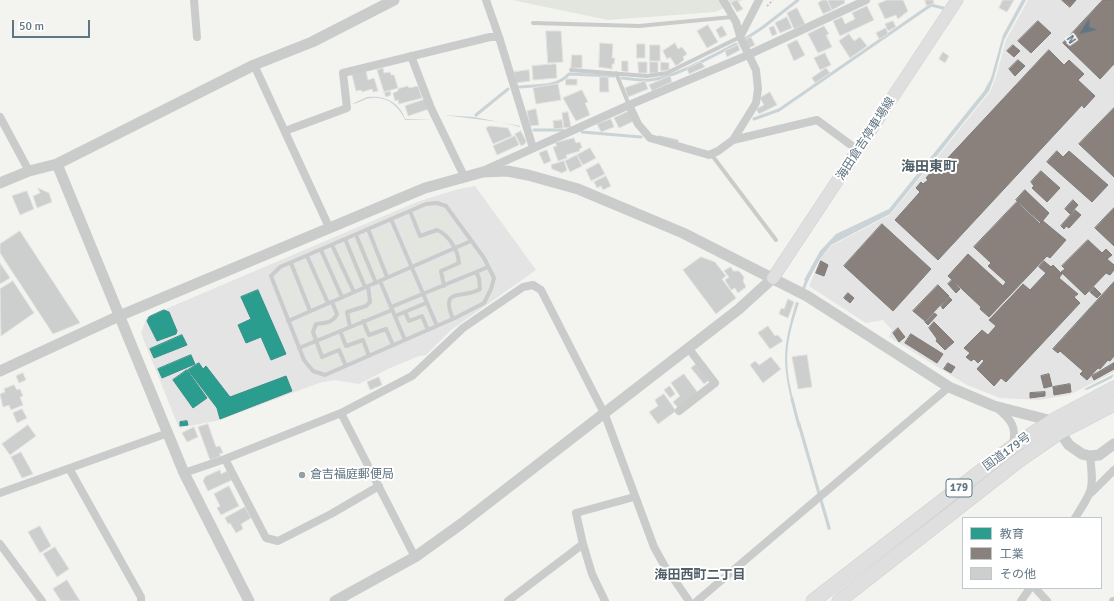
<!DOCTYPE html>
<html>
<head>
<meta charset="utf-8">
<style>
  body { margin:0 }
  #map { position:relative; width:1114px; height:601px; overflow:hidden; background:#f3f3f0; font-family:Signika,"Noto Sans JP",sans-serif }
  canvas { display:block }
  .legend { position:absolute; left:962px; top:517px; width:140px; height:72px; box-sizing:border-box; background:#fff; border:1px solid #bfc8cd; margin:0; padding:5px 7px; list-style:none; font-size:12px; color:#607583 }
  .legend li { display:flex; align-items:center; gap:8px; height:20px }
  .legend b { width:20px; border:1px solid #bfc8cd }
  .north { position:absolute; left:1062px; top:12px; width:40px; height:40px; -webkit-text-stroke:3px #fff; paint-order:stroke; rotate:235deg; font-size:11px; font-weight:700; line-height:16px; text-align:center; color:#607583 }
  .north::after { content:''; display:block; margin:auto; width:14px; height:18px; background:#607583; clip-path:polygon(50% 0,100% 100%,50% 72%,0 100%) }
  .scale { position:absolute; left:12px; top:20px; width:78px; height:18px; box-sizing:border-box; border:2px solid #607583; border-top:0; padding-left:5px; font-size:12px; line-height:14px; white-space:nowrap; color:#607583; -webkit-text-stroke:3px #fff; paint-order:stroke }
</style>
</head>
<body>
<div id="map">
<canvas width="1114" height="601"></canvas>
<ul class="legend">
<li><b style="height:11px;background:#2a9d8f"></b>教育</li>
<li><b style="height:11px;background:#8a817c"></b>工業</li>
<li><b style="height:11px;background:#cdcfce"></b>その他</li>
</ul>
<div class="north">N</div>
<div class="scale">50 m</div>
</div>
<script>
const ctx = document.querySelector('canvas').getContext('2d');
ctx.lineJoin = 'round';
function fillPath(path, color) { ctx.fillStyle = color; ctx.fill(path, 'evenodd'); }
function strokePath(path, color, width, dash) { ctx.strokeStyle = color; ctx.lineWidth = width; ctx.lineCap = dash ? 'butt' : 'round'; ctx.setLineDash(dash || []); ctx.stroke(path); }
function drawText(font, color, halo, rows, align = 'center') {
  ctx.font = font + ' Signika,"Noto Sans JP",sans-serif'; ctx.lineWidth = 4; ctx.setLineDash([]); ctx.textBaseline = 'middle'; ctx.strokeStyle = halo; ctx.fillStyle = color; for (const [text, x, y, turn = 0] of rows) {
    ctx.save(); ctx.translate(x, y); ctx.rotate((+turn || 0) * Math.PI / 180); ctx.textAlign = isNaN(turn) ? turn : align; if (halo) ctx.strokeText(text, 0, 0); ctx.fillText(text, 0, 0); ctx.restore();
  }
}
fillPath(new Path2D(`
  M1028 0H1114V372L1069 395 1038 400 1000 398 967 385 889 337 892 330 883 320 866 323 809 286 821 258 831 246 890 215 990 92 996 77 1006 40Z
  M475 186 536 270 451 330 426 355 419 356 390 368 359 384 334 380 319 383 220 420 179 428 141 333 147 317 417 202 455 190Z`), '#e3e4e3');
fillPath(new Path2D(`
  M512 0H743L715 12 608 20Z
  M438 210 446 215 458 235 453 238 438 225 422 232 415 216Z
  M408 221 420 241 436 234 444 238 446 248 419 259H416L402 227V224Z
  M388 230 391 232 403 261 401 269 392 273 384 258 394 253 392 247 383 250 380 249 375 235Z
  M369 239 383 272 378 278 371 263 373 260 362 242Z
  M355 243 357 244 373 279 367 283 359 267 362 264 350 246Z
  M465 245 481 268 478 269 475 268 444 278 443 272 453 268 460 258V248Z
  M345 248 361 283 355 287 347 272 350 270 345 260H343L338 251Z
  M333 253 350 289 344 292 328 259 327 256Z
  M456 257 457 264 441 268 439 280 429 284 424 281 422 271 436 263Z
  M322 258 329 273 323 277 326 283 332 281 338 294 329 299 313 265 314 261Z
  M306 264 313 277 308 283 311 288 317 287 323 301 316 304H312L297 270V269Z
  M288 271H290L296 284 292 288 300 304 305 305V308L299 312 293 310C285 296 276 285 288 271Z
  M482 271 487 282 486 292 463 309 453 311 451 307 453 299C462 293 473 296 483 290L484 280 481 274Z
  M408 276 411 279 417 292V294L397 302 390 289 391 286Z
  M477 278 478 287C465 297 438 285 448 315L441 319 431 294 467 279Z
  M377 290 379 291 387 306 353 322 350 321 349 314C361 308 376 314 372 293Z
  M368 294 367 302C361 306 353 306 345 309L344 326 317 336V327L328 325 337 320 339 306Z
  M419 298 421 300V302L397 311 398 307Z
  M423 307 430 322 427 323 423 315 411 319 407 315Z
  M330 309 334 317 332 319 313 323 311 327V340H306L301 333 302 322Z
  M384 316 391 317 398 334 394 338 387 326 371 333 367 325Z
  M405 316 408 322 422 318 425 325 412 332 407 331 401 318V317Z
  M361 325 369 338 385 331 389 342 370 349 363 336 348 343 346 342 344 334Z
  M337 337H340L345 348 362 343 365 352 347 359 340 348 323 353 320 345Z
  M314 346 321 360 336 353 341 363 329 367 318 365 309 351Z`), '#e2e6de');
fillPath(new Path2D(`
  M1022 0H1026L1004 40 994 78 989 91 890 214 831 245 820 259 808 281 804 280 820 251 836 234 889 209 984 91 991 78 1003 35Z
  M367 97C384 95 400 102 405 119L432 120H405C398 104 384 94 366 99 361 101 356 104 352 104Z
  M443 115 474 117 520 126V127L500 122Z
  M796 302 799 303C786 342 783 361 794 402L792 403C781 359 784 344 796 302Z
  M1114 374 1112 378 1087 390 1084 389Z
  M800 422 831 529 828 530 797 423Z`), '#cad4d6');
const schools = new Path2D(`
  M258 290 286 354 271 360 261 337 246 343 238 325 251 319 241 297Z
  M164 310 169 312 177 331 176 334 157 341 147 321 149 317Z
  M182 335 187 345 154 358 150 349Z
  M191 355 195 364 162 378 158 369Z
  M199 363 203 369 206 366 230 397 286 376 292 391 220 419 217 408 188 370Z
  M187 370 207 398 193 408 173 380Z
  M187 421 188 425 180 426V422Z`);
fillPath(schools, '#2a9d8f');
strokePath(schools, '#3a918b', 1);
const industry = new Path2D(`
  M1062 0H1076L1070 7Z
  M1103 0H1114V64L1100 79 1063 43Z
  M1038 21 1051 33 1031 53 1018 41Z
  M1013 45 1020 51 1014 57 1007 51Z
  M1049 50 1064 65 1069 60 1084 74 1078 80 1095 96 1084 108 1082 105 938 260 895 220 920 192 916 188 921 182 923 184 928 180 926 178 938 164 940 166Z
  M1018 60 1025 66 1015 76 1009 69Z
  M1114 108V177L1079 144Z
  M1057 151 1063 157 1069 151 1108 185 1092 202 1047 162Z
  M1041 171 1060 188 1047 202 1032 188 1034 186 1031 182Z
  M1025 190 1049 213 1041 223 1016 200Z
  M1073 200 1078 205 1070 214 1065 209Z
  M1017 202 1040 224 1043 221 1066 240 1050 258 1047 256 989 317 980 309 981 307 948 276 968 254 1003 286 1006 282 988 266 991 263 974 247Z
  M1114 208V246L1095 228Z
  M1075 210 1081 215 1069 228 1066 226 1064 229 1061 226Z
  M882 224 931 269 893 311 844 266Z
  M1088 240 1102 253 1106 249 1112 255 1107 259 1114 265V270L1110 275 1106 273 1085 295 1061 272 1065 269 1062 266Z
  M821 261 828 265 824 276 816 273Z
  M1044 261 1051 267 1053 265 1062 274 1059 278 1078 294 1074 297 1080 303 1006 382 1001 378 994 386 977 369 984 361 982 359 978 363 974 359 971 361 966 357 970 353 964 348 982 330 988 335 996 326 989 320 1023 284 1030 290 1046 273 1039 267Z
  M952 280 960 289 956 293 948 284Z
  M1114 282V356L1110 361 1108 360 1100 369 1098 368 1087 380 1080 374 1083 371 1060 351 1058 353 1053 349Z
  M938 285 949 296 925 321 913 311Z
  M1094 287 1101 294 1097 298 1090 292Z
  M848 293 854 298 850 303 844 298Z
  M949 297 952 300 943 309 941 306Z
  M934 313 937 315 928 325 925 322Z
  M934 322 954 342 945 350 936 341 937 339 929 328Z
  M898 328 905 337 899 342 893 333Z
  M911 334 943 354 937 363 905 343Z
  M948 363 955 367 951 373 944 369Z
  M1114 363V369L1094 380 1092 376Z
  M1049 374 1052 386 1044 388 1041 376Z
  M1070 384 1071 392 1054 395 1053 387Z
  M1045 392V396L1030 398V393Z`);
fillPath(industry, '#8a817c');
strokePath(industry, '#7d7d7e', 1);
strokePath(new Path2D(`
  M745 39 762 28 798 0
  M622 78C631 79 641 81 650 80 674 78 714 55 736 44
  M518 87C535 85 557 88 569 74L614 76
  M476 115 508 89
  M754 119 779 110 931 5 943 8
  M534 130H563
  M582 132 641 137
  M659 137 677 141
  M803 290 808 277
  M792 399 799 426`), '#cad4d6', 3);
const building = new Path2D(`
  M737 0 743 9 737 12 731 3Z
  M823 0H827L832 10 823 14 818 3Z
  M828 0H844L845 3 832 10Z
  M887 0H903L908 11 898 19 896 15 885 19 878 4Z
  M925 0H933L934 3 927 6Z
  M1003 0H1014L1007 12 999 8Z
  M867 6 874 20 840 36 833 21 842 17 845 24 855 19 852 13Z
  M797 8 805 24 794 29 787 13Z
  M787 17 792 28 780 33 775 23Z
  M893 21 896 27 888 31 885 24Z
  M708 25 718 42 707 48 697 31Z
  M722 26 727 35 720 38 716 30Z
  M774 26 777 34 772 36 769 28Z
  M824 26 829 34 826 35 832 47 818 53 808 34Z
  M886 28 888 34 879 39 876 33Z
  M546 31H561L563 62 548 63Z
  M849 34 854 41 860 37 867 46 850 58 839 41Z
  M751 37 755 45 749 48 745 40Z
  M797 40 805 55 794 61 787 45Z
  M600 43 613 44 612 58H615L614 64H612V69L599 67Z
  M675 43 678 49 682 47 687 54 683 57 684 60 676 66 670 57 667 59 663 51Z
  M637 44H645V58H637Z
  M650 45H660V61H650Z
  M738 45 740 50 727 57 725 51Z
  M943 52 949 56 945 63 939 59Z
  M825 53 831 65 820 70 814 58Z
  M572 55H582V68H571Z
  M622 61H628V72L622 71Z
  M638 62H647V73H639Z
  M650 62H658V73H650Z
  M661 62 669 63V70L661 71Z
  M701 62 705 67 689 74 687 69Z
  M556 64 557 78 533 80 532 66Z
  M383 68 384 73 390 72 391 75H394L398 88 384 92 377 70Z
  M826 68 830 73 815 83 812 78Z
  M529 70 530 81 516 83 514 72Z
  M366 71 368 80 374 78 378 91 373 92 372 89 362 92 361 90 356 91 352 75Z
  M670 76 672 82 652 91 649 85Z
  M600 77H608L609 92H600Z
  M566 79H577V85H566Z
  M645 81 648 89 628 97 625 88Z
  M558 84 561 100 536 104 533 88Z
  M408 86 409 88 418 86 422 98 399 104 398 100 395 101 393 93 398 91V89Z
  M582 90 588 102 585 103 590 115 576 121 563 98Z
  M390 91 391 95 386 97 384 93Z
  M770 92 777 105 759 114 756 109 764 105 760 98Z
  M426 99 429 109 408 116 405 106Z
  M536 109 539 125 530 126 527 111Z
  M629 111 634 121 619 128 614 118Z
  M568 112 571 127 564 128 562 113Z
  M611 119 614 127 601 132 597 124Z
  M562 120 563 128 554 129 553 121Z
  M490 126 508 128 512 136 493 144 486 128Z
  M521 131 526 141 525 144 521 146 515 134Z
  M515 136 519 145 497 155 493 146Z
  M574 138 576 143 580 142 582 148 579 149 580 151 566 155 567 158 558 161 553 147 557 146 555 143Z
  M590 148 596 158 583 165 577 155Z
  M547 150 551 161 544 164 539 153Z
  M577 155 582 166 570 172 565 161Z
  M564 161 567 170 562 173 552 169 551 165Z
  M599 163 605 174 591 181 586 170Z
  M606 176 611 186 603 190 601 186 597 188 594 182Z
  M38 188 49 193 52 202 37 208 33 196 40 193Z
  M27 191 34 209 20 215 12 196Z
  M20 231 80 323 53 334 0 253V244Z
  M701 257 715 262 726 276 722 279 736 298 716 314 683 270Z
  M0 263 10 278 0 284Z
  M731 267 733 271H739L744 277 743 281 746 287 738 293 735 288 731 290 725 280 729 277 724 271Z
  M13 281 34 313 1 336 0 289Z
  M788 299 794 302 788 318 779 314 781 308 784 309Z
  M768 326 775 336 778 335 783 341 770 349 758 333Z
  M807 355 812 387 798 389 792 357Z
  M771 357 781 369 763 383 750 365 755 361 759 365Z
  M700 361 712 378 704 384 691 368Z
  M23 373 26 380 19 383 16 376Z
  M684 374 698 393 678 408 673 402 680 396 671 383Z
  M379 377 382 385 370 390 367 382Z
  M14 385 17 390 20 389 23 396 20 397 23 405 11 410 9 405 3 407 0 394 5 392 4 389Z
  M670 386 675 394 670 398 664 390Z
  M664 394 676 411 658 424 649 412 658 406 655 400Z
  M22 409 27 418 17 423 13 413Z
  M208 424 216 447 220 446 223 453 219 454 221 456 210 460 198 427Z
  M28 425 36 436 10 455 2 444Z
  M194 427 198 437 187 442 182 433Z
  M21 452 33 474 22 478 11 457Z
  M220 470 221 474 227 471 232 480 208 491 203 481 205 477Z
  M229 486 239 506 221 515 217 508 220 506 214 494Z
  M245 507 251 518 241 524 243 529 236 533 230 523 228 524 225 518Z
  M40 526 51 546 40 553 28 532Z
  M55 547 69 569 57 577 43 554Z
  M67 580 80 601H61L53 589Z`);
fillPath(building, '#cdcfce');
strokePath(building, '#e2e2e0', 1);
const secondary = new Path2D(`
  M773 278 957 0`);
const trunk = new Path2D(`
  M813 601 1011 448 1052 421 1114 388
  M839 601 1018 461 1060 432 1114 404`);
strokePath(secondary, '#cfd1d0', 13);
strokePath(trunk, '#cfd0cf', 15);
strokePath(new Path2D(`
  M767 6 773 0`), '#c8c8c9', 2, [2, 2]);
strokePath(new Path2D(`
  M533 23 639 26 732 17
  M571 70 647 76 667 73 740 37
  M616 73 629 105
  M711 154 776 240
  M437 203 446 206 484 258 494 278 491 289 484 303 455 318 325 375 313 371 304 360 271 276 280 267 426 204Z
  M410 211 420 236 437 230C449 235 458 250 459 263L441 271 444 286
  M391 219 437 326
  M368 229 387 277
  M356 235 376 283
  M345 239 365 287
  M332 245 354 292
  M321 250 342 297
  M307 256 328 303
  M291 263 310 311
  M380 281 405 340
  M332 302 337 314C333 323 325 323 316 324L313 332 322 357 339 350 346 366
  M391 307 488 267
  M405 312 409 321 422 316 428 330
  M395 316 426 303
  M453 319C439 286 463 300 480 289L479 278 476 272
  M288 321 471 241
  M363 321 369 335 386 329 393 345
  M350 327 347 312 366 306 370 302 368 286
  M340 331 346 346 363 340 369 356
  M299 348 392 310`), '#cacccc', 4);
strokePath(new Path2D(`
  M194 0 197 37
  M486 0 499 37
  M740 37 759 0
  M411 56 431 108 464 176
  M254 65 329 227
  M629 105 638 124 650 138 709 155 718 151 733 140 756 103 758 89 756 70 741 39 736 22 723 0
  M0 117 29 171
  M285 131 347 108 343 73 490 37H499L533 148
  M733 140 817 120 859 151
  M485 170 629 105 748 55 866 0
  M997 408C1011 419 1018 428 1012 446
  M679 411 715 383 689 349
  M341 413 415 557
  M225 459 266 538 278 541 331 514 379 486
  M70 470 141 597V601
  M184 473 225 459 341 413 412 376 463 328 523 287 533 285 541 290 605 415 654 547 664 565 689 601
  M0 493 168 433
  M1091 493 1114 470
  M1075 518C1093 490 1094 489 1090 456
  M0 544 42 601
  M583 544 592 574 605 601
  M1035 588 1047 601
  M508 601 583 544 576 513 634 497
  M697 601 949 387
  M1021 601 1030 588
  M1113 601H1114`), '#cacccc', 8);
strokePath(new Path2D(`
  M57 164 184 473 249 601
  M0 183 29 171 57 164 254 65 312 42 394 0
  M0 371 119 316 425 188 483 172 507 171 528 175 578 189 683 233 807 296 949 387 994 406 1052 421 1069 445 1082 454 1090 456 1099 455 1114 444
  M335 601 415 557 461 524 739 309 773 278`), '#cacccc', 11);
strokePath(secondary, '#dfdfe0', 12);
strokePath(trunk, '#dfdfe0', 14);
for (const [x, y, r, color] of [
  [302,475,4,"#93a1a9"]
]) { const dot = new Path2D(); dot.arc(x, y, r, 0, 2 * Math.PI); ctx.fillStyle = color; ctx.fill(dot); strokePath(dot, '#fff', 1.5); }
for (const [x, y, w] of [
  [959,488,26]
]) { const box = new Path2D(); box.roundRect(x - w / 2, y - 9, w, 18, 3); ctx.fillStyle = '#fff'; ctx.fill(box); strokePath(box, '#607583', 1); }
drawText('bold 11px', '#607583', null, [
  ["179",959,488]
]);
drawText('12px', '#607583', '#fff', [
  ["海田倉吉停車場線",866,139,-57],
  ["国道179号",1007,452,-36]
]);
drawText('12px', '#607583', '#fff', [
  ["倉吉福庭郵便局",310,475]
], 'left');
drawText('bold 13px', '#4f5e67', '#fff', [
  ["海田西町二丁目",700,576]
]);
drawText('bold 14px', '#4f5e67', '#fff', [
  ["海田東町",929,167]
]);
</script>
</body>
</html>
